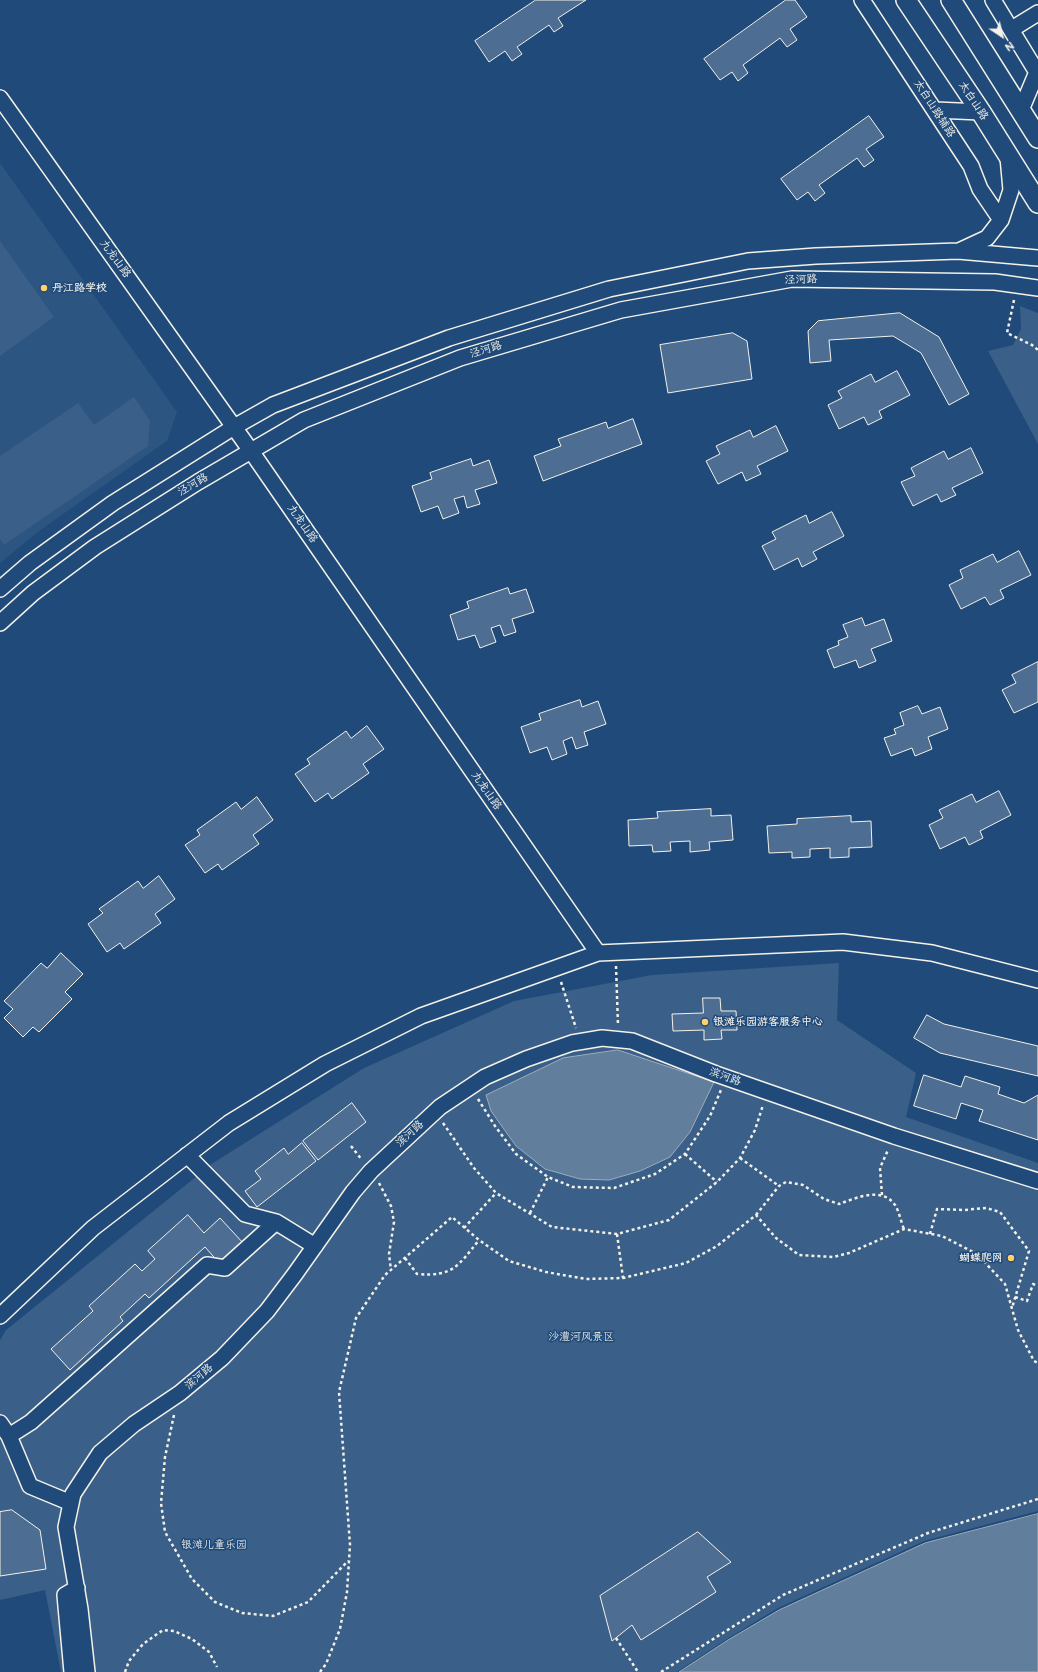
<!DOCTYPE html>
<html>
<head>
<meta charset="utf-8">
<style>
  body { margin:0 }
  #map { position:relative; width:1038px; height:1672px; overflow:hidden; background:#1f4a7a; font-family:"Balsamiq Sans",sans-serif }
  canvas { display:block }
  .north { position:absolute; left:982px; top:16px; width:40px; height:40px; -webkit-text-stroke:3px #1f4a7a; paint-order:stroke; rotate:145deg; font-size:11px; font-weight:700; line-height:16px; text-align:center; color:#f4f1e8 }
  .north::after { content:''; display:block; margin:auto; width:14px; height:18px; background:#f4f1e8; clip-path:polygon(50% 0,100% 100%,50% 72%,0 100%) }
</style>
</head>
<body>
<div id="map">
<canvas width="1038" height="1672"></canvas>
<div class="north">N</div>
</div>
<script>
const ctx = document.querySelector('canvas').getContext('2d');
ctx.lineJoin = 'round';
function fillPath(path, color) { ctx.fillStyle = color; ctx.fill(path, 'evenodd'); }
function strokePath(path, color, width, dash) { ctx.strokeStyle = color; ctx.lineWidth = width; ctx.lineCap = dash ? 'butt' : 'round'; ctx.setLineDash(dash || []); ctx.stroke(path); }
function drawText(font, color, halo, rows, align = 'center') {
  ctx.font = font + ' "Balsamiq Sans","LXGW WenKai TC",sans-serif'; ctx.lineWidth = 3; ctx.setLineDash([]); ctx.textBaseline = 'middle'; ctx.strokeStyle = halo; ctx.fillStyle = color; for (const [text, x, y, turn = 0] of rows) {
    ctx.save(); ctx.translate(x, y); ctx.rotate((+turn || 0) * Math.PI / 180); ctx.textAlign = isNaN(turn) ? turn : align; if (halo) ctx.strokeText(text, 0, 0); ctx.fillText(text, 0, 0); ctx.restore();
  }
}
fillPath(new Path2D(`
  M0 163 177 412 167 441 39 531 0 563Z`), '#2d5581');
fillPath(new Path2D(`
  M0 241 54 317 0 356Z
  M1020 306 1038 313V444L988 351 1013 345 1021 329Z
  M134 397 150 421 148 446 4 545 0 539V456L78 403 94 425Z
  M839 963 837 1020 916 1073 906 1117 1038 1163V1511L924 1541 778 1608 727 1639 677 1672H61L45 1590 0 1600V1340L6 1330 213 1163 364 1068 514 1001 652 975Z`), '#3a5f88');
const water = new Path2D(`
  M618 1050 714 1082 690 1132 670 1157 640 1171 609 1180 580 1179 545 1169 516 1146 491 1111 486 1095 563 1058Z
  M1038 1514V1672H679L728 1640 779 1610 925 1543Z`);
fillPath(water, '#627e9d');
strokePath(water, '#9cacbb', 1);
const building = new Path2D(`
  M536 0H586L558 18 563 26 554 32 549 25 517 47 522 54 512 61 505 51 489 62 475 41Z
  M786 0H795L807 17 790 29 797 40 787 47 780 38 743 65 748 73 738 81 732 72 720 80 704 59Z
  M869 116 884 137 866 149 874 160 864 167 857 158 819 185 825 193 815 201 808 192 797 200 781 179Z
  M900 313 939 337 969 394 949 405 921 353 893 336 829 340 831 361 810 363 808 331 818 321Z
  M733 333 747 341 752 379 668 393 660 345Z
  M897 371 910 395 879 411 882 418 868 425 864 417 839 429 828 405 842 398 838 391 871 374 875 382Z
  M633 419 642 444 543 481 534 456 561 446 558 439 606 422 608 428Z
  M776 426 788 451 757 466 761 474 746 481 742 472 718 484 706 461 720 454 716 446 750 430 753 437Z
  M971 448 983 473 952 488 956 495 941 502 937 494 913 506 901 482 915 476 911 468 944 451 948 459Z
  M471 459 473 466 489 460 497 483 475 490 480 504 467 508 464 496 454 499 459 513 443 519 438 506 421 512 412 486 432 479 430 473Z
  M832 512 844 536 813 552 817 559 802 567 798 558 774 570 762 546 776 539 772 532 806 515 809 523Z
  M1019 551 1031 575 1000 590 1004 598 990 605 985 597 961 609 949 585 963 578 960 570 993 554 997 562Z
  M508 588 510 594 526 589 534 612 512 619 516 632 504 636 500 625 491 628 496 642 480 648 475 635 458 640 450 615 469 608 467 602Z
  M862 618 865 626 884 619 892 641 871 649 876 661 859 668 856 660 834 668 827 650 839 645 838 641 848 637 843 625Z
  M1038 662V702L1014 713 1002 690 1016 683 1012 675Z
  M580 700 582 707 598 701 606 724 584 732 588 745 576 749 572 737 563 741 567 754 552 760 547 747 530 753 521 727 541 720 539 714Z
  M918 706 922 714 940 707 948 729 928 737 932 749 915 756 912 748 891 756 884 738 896 734 894 729 904 725 900 713Z
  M367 726 384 749 363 764 369 773 332 799 328 793 315 802 295 774 310 764 307 759 346 731 351 738Z
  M999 791 1011 815 980 831 983 838 969 845 965 837 940 849 929 825 943 818 939 810 972 794 976 802Z
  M257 797 273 820 253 835 259 844 222 870 218 864 205 873 185 845 200 835 197 830 236 802 241 809Z
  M711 809V816L731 815 733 840 709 842 710 850 690 852V841L670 842 671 851 653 852 652 845 629 846 628 820 658 818 657 812Z
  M851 816V822L871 821 872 847 849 848V857L830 858V848L810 849V857L792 858V852L769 853 767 826 797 824V819Z
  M159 876 175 899 155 914 161 923 124 949 120 943 107 952 88 924 103 913 99 909 138 881 143 888Z
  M61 953 83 974 65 992 72 999 39 1032 33 1027 23 1037 4 1018 13 1009 4 1001 41 963 47 968Z
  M703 998H720L721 1011H736L737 1030H721L722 1039 704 1040V1030L673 1031 672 1014 703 1013Z
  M927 1015 944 1024 1038 1046V1076L940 1053 914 1038Z
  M924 1075 961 1087 965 1076 1000 1087 998 1094 1024 1103 1038 1095V1140L979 1121 983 1110 961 1103 956 1119 914 1106Z
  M352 1103 366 1122 318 1160 303 1141Z
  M302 1143 316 1161 257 1207 245 1191 261 1179 255 1171 284 1148 288 1154Z
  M188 1215 204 1233 220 1218 244 1244 221 1265 205 1247 149 1298 145 1294 120 1317 123 1321 70 1370 51 1349 93 1311 89 1306 135 1264 142 1271 155 1259 148 1251Z
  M12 1510 40 1530 46 1569 0 1576V1512Z
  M698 1532 731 1562 707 1577 716 1592 641 1640 632 1625 612 1641 600 1596Z`);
fillPath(building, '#4d6e92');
strokePath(building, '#f4f1e8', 1);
const minor = new Path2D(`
  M862 0 971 166 980 189 1001 220
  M993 0 1038 74
  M1012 29 1038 13
  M0 98 251 451 598 953
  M935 110 981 112
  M1021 110 1037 72
  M959 251 987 238 1001 220 1011 190 1008 157
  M0 589 30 563 113 503 234 427 273 405 449 338 609 289 748 261 816 256 958 251 1038 258
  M0 623 33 593 95 547 198 482 304 420 460 358 621 310 792 279 995 282 1038 288
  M187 1155 245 1214 276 1222 315 1246
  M0 1316 93 1228 229 1123 325 1064 421 1016 598 953 843 942 932 953 1038 980
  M0 1423 9 1436 30 1486 71 1503
  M9 1436 31 1422 207 1265 225 1268 276 1222
  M72 1672 65 1595 77 1588
  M87 1672 80 1609 66 1527 73 1494 100 1453 134 1424 180 1393 222 1358 267 1311 295 1274 353 1192 371 1171 440 1107 485 1077 526 1059 572 1043 602 1038 632 1041 716 1074 894 1136 1038 1181`);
const major = new Path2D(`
  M906 0 981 112 1038 203
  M951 0 1038 138`);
strokePath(minor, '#f4f1e8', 18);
strokePath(major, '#f4f1e8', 22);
strokePath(new Path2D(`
  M1014 300 1007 333 1032 345 1038 350
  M616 966 618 1025
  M561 982 576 1028
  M478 1099 495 1126 516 1154 548 1177 573 1187 614 1188 655 1174 685 1154 710 1116 721 1090
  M443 1123 474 1168 496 1193 552 1227 617 1234 669 1220 717 1182 740 1158 755 1130 763 1105
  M351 1146 362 1160
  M685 1154 717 1182
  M740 1158 779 1186
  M379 1183 391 1206 394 1222 389 1254 391 1270
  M882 1195 880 1168 888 1150
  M530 1213 548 1177
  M756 1215 779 1186 786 1182 803 1185 824 1199 839 1204C856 1198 882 1186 895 1205 899 1211 901 1222 904 1229
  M464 1228 496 1193
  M617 1234 623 1278
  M930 1234 937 1209 964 1210 986 1208 1000 1212 1029 1251 1012 1308
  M405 1258 417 1274C453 1277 458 1266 479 1240
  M1015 1297 1027 1301 1033 1284 1038 1286
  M174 1415 165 1457 161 1503 165 1532 192 1579 215 1602 242 1613 273 1616 308 1602 348 1561
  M616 1638 638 1672
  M125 1672 129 1661 143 1644 163 1630 174 1631 192 1639 209 1652 217 1667
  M320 1672 326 1664 340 1629 347 1592 350 1545 339 1392 356 1318 385 1275 452 1217 479 1240 509 1261 546 1272 586 1279 623 1278 686 1263 717 1246 756 1215 776 1238 799 1255 833 1257 849 1253 904 1229 942 1236 977 1254 1005 1284 1018 1330 1034 1361 1038 1363
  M661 1672 783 1595 928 1533 1038 1499`), '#f4f1e8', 2.5, [3, 3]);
strokePath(minor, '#1f4a7a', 15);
strokePath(major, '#1f4a7a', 19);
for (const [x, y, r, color] of [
  [44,288,4,"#ffd166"],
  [705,1022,4,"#ffd166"],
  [1011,1258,4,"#ffd166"]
]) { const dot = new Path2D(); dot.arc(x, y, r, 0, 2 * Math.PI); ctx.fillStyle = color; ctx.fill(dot); strokePath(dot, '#1f4a7a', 1.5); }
drawText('11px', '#f4f1e8', '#1f4a7a', [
  ["太白山路",973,101,56],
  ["太白山路辅路",934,109,57],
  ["九龙山路",115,259,54],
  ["泾河路",801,280,-2],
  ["泾河路",486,350,-17],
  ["泾河路",193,485,-31],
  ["九龙山路",302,524,55],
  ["九龙山路",486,791,55],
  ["滨河路",725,1077,20],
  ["滨河路",410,1134,-43],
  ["滨河路",199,1377,-40]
]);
drawText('bold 11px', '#f4f1e8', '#1f4a7a', [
  ["丹江路学校",52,288],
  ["银滩乐园游客服务中心",713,1022],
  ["蝴蝶爬网",1003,1258,"right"]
], 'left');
drawText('11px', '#e1e2de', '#1f4a7a', [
  ["沙澧河风景区",581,1337],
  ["银滩儿童乐园",214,1545]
]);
</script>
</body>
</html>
